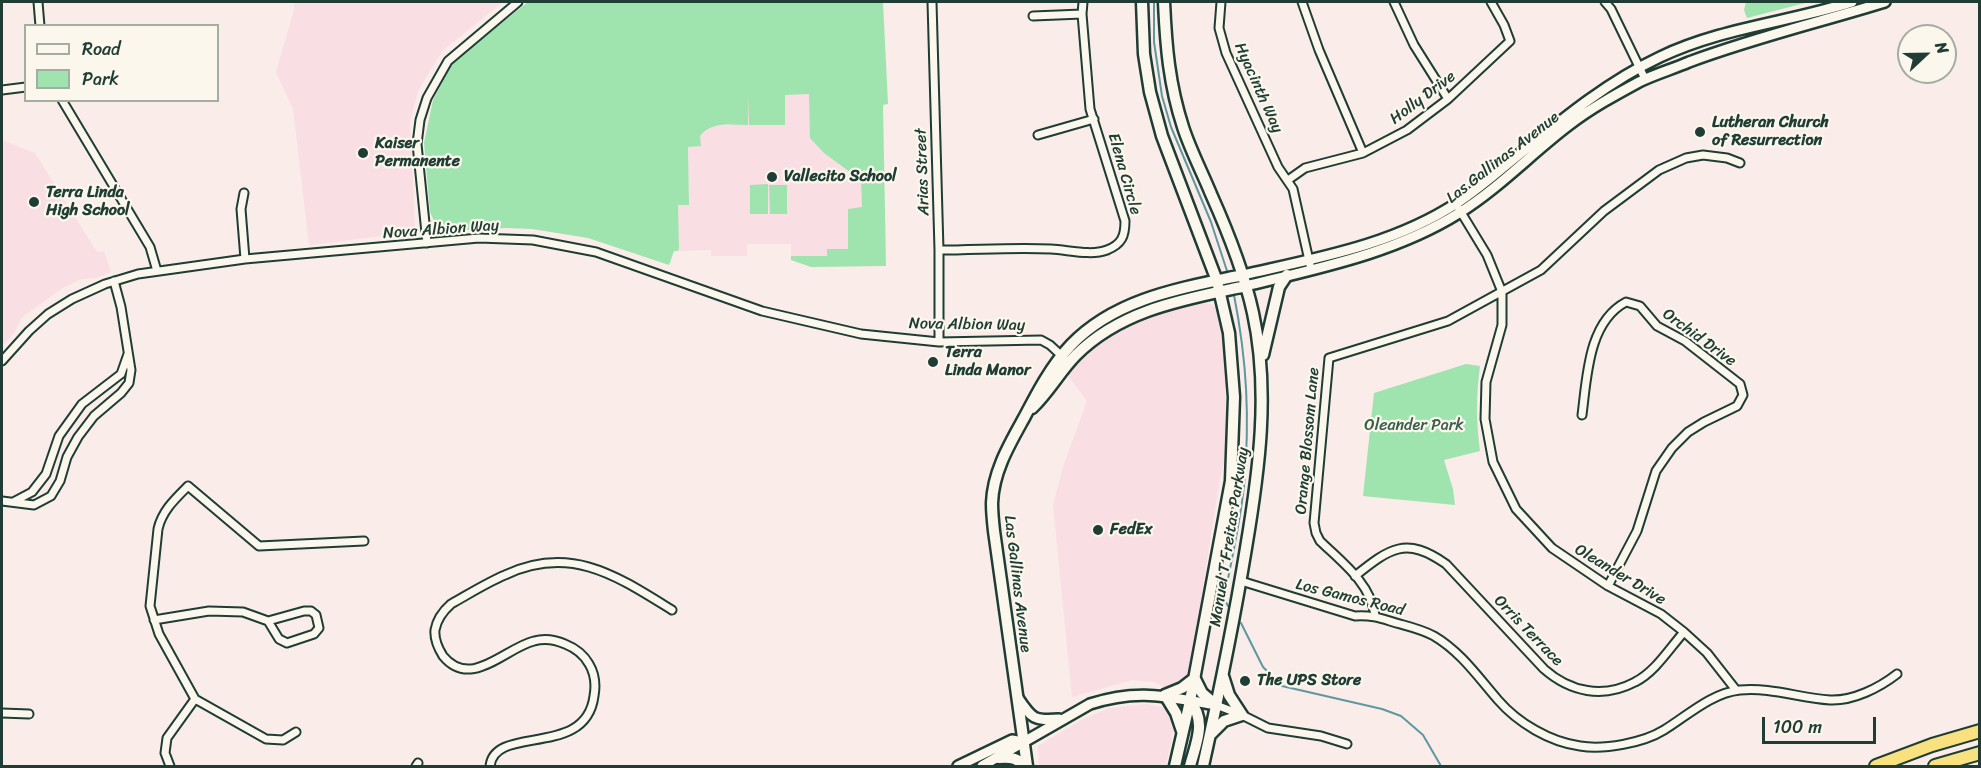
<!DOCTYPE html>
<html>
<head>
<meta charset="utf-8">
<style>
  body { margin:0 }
  #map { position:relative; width:1981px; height:768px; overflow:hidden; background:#faece8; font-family:Sriracha,sans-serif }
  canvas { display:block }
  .frame { position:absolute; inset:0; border:3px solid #1f3d34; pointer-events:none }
  .legend { position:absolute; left:24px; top:24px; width:195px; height:78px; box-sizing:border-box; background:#fbf7ec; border:2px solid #a3ada2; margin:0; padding:8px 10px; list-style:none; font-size:18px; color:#1f3d34 }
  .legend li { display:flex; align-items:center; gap:12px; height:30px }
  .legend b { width:30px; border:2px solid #a3ada2 }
  .north { position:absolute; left:1897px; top:24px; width:60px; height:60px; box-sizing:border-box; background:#fbf7ec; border:2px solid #a3ada2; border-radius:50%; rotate:68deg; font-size:16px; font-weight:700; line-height:24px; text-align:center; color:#1f3d34 }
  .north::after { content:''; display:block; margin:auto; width:21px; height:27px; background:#1f3d34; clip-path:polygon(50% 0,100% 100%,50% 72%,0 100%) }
  .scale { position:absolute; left:1762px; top:717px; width:114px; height:27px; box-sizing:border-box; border:3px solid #1f3d34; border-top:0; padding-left:8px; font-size:18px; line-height:21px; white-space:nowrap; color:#1f3d34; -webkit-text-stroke:4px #fbf7ec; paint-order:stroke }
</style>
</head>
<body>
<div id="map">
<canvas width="1981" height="768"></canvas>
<div class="frame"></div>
<ul class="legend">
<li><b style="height:8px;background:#fbf7ec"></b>Road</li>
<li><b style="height:16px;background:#9fe3af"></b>Park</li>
</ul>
<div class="north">N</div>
<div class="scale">100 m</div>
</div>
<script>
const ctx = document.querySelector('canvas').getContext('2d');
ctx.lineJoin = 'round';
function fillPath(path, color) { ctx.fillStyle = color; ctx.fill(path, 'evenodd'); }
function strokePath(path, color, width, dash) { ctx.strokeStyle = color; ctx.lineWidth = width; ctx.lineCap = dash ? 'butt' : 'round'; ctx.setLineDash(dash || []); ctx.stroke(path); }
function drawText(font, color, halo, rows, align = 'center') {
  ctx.font = font + ' Sriracha,sans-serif'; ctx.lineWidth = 4.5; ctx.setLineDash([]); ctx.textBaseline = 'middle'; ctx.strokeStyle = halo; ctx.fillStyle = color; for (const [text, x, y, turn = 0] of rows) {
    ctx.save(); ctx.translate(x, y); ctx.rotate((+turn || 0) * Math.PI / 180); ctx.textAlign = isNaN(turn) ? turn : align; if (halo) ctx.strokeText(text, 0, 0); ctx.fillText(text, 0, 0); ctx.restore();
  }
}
fillPath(new Path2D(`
  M294 2H503L442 51 418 91 410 122 415 229 407 233 309 245 293 109 276 72 294 10Z
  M809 94 838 165 851 173 861 183 862 208 848 209V249H827V256H791V244H747V256H711V250L678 251 679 248 678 205 689 204 688 146 712 126 731 125V95Z
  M2 140 35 153 97 252 104 251 111 272 96 278 82 279 64 287 21 318 15 332 2 346Z
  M1202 303 1211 304 1218 311 1225 351 1226 434 1225 459 1220 478 1192 656 1187 679 1172 688 1163 687 1155 682 1132 680 1072 697 1053 505 1063 467 1087 401 1068 376 1079 359 1101 339 1143 317Z
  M1147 704 1166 708 1173 716 1174 727 1166 766H1039L1038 746 1083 719 1110 708Z`), '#f9dee3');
fillPath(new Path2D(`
  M528 2H883L888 104 883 105 886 266 811 267 791 260V256H827V249H848V209L862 207 861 183 851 173 824 153 810 138 809 94 785 95V125H749V95L748 125C731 125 712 121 700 136L701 146 688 147 689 205H678L679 248 678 251H674L669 265 588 238 532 229 506 228 450 231 444 230 435 223 430 212 424 143 433 100 453 62Z
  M1746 2H1809L1747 18 1744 10Z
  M768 184V214H750V185Z
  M769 185H787V214H770Z
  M1466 364 1480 366C1476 395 1476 422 1480 451L1444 460 1453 489 1455 505 1363 496 1374 393Z`), '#9fe3af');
strokePath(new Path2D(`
  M1154 2V42L1162 96 1171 127 1211 222 1228 274
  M1228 606 1224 599C1231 562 1240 524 1244 486 1250 419 1247 361 1234 295
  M1241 623 1263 667 1282 686 1382 709 1401 716 1423 735 1441 766`), '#5d989f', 2);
const minor = new Path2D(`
  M38 2 40 26
  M932 2 939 250V342
  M1221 2 1219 28 1226 53 1278 167 1293 189 1310 265
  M1302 2 1319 50 1363 153
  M1394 2 1414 45 1448 99
  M1605 2 1611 9 1645 79
  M1033 16 1082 14
  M2 90 26 87
  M62 100 150 247 157 271
  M1038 135 1094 119
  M1288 180 1305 168 1363 153 1407 130 1448 99 1510 41 1504 25 1491 2
  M244 193 241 209 245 259
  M1456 204 1487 255 1502 292V325L1486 382 1485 419 1493 462 1516 509 1552 548 1608 586 1661 614 1684 632 1707 653 1736 690
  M427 243 417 144 420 120 427 98 448 61 518 2
  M939 250C976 250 1014 247 1051 249 1069 250 1091 256 1107 250 1122 244 1125 236 1125 221L1090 109 1082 14 1083 2
  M2 361 29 331 48 314 72 299 105 284 138 274 245 259 479 238 533 240 596 252 762 311 861 334 939 342 1041 340 1050 345 1064 358
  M1582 415C1587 377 1588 322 1626 302L1640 306 1657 326 1685 341 1740 384 1743 395 1737 406 1704 422 1688 432 1672 448 1656 471 1637 531 1608 586
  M2 501 34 505 51 496 60 481 67 457 78 437 94 416 121 393 129 383 131 370 121 307 114 281
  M15 501 32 492 46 474 59 436 82 404 121 374 128 354
  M1355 576C1390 548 1406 536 1446 564L1544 669C1570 692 1603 699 1635 682 1655 672 1669 649 1684 632
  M1241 581 1355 616C1375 615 1382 619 1400 624 1411 627 1423 630 1434 636 1461 652 1478 677 1498 700 1518 723 1550 742 1580 746 1604 750 1643 743 1664 730 1687 716 1711 693 1740 690 1771 687 1799 698 1830 700 1853 701 1879 688 1897 674
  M1375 615C1370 583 1343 563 1320 541L1316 533 1314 523 1329 358 1448 321 1541 270 1604 211 1659 170 1686 158 1703 155 1727 158 1740 163
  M154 620 209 611 243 612 268 621 279 639 287 643 314 634 319 628 316 615 311 611H304L268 621
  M195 699 266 739 283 740 296 732
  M1216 705 1242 715 1268 728 1321 736 1347 744
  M2 713 29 714
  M170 766 165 753 167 738 195 699 159 634 150 606 158 529C162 511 175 499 188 486L259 546 364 541
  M416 766 418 763
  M490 766C495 724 586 759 594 696 596 685 595 674 589 664 584 655 575 648 565 644 556 640 544 638 534 641 505 648 471 690 443 656 438 648 434 640 435 630 437 619 443 611 451 604 469 594 486 583 505 575 571 544 617 576 672 610`);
const tertiary = new Path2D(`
  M1243 275C1317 258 1393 245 1457 203 1480 188 1501 169 1522 152 1565 117 1609 81 1660 57 1720 28 1789 22 1852 2
  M1246 286C1319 268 1395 253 1459 213 1499 188 1532 153 1569 125 1591 108 1615 95 1639 82 1655 74 1673 69 1689 62 1753 38 1820 22 1885 2
  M1018 698C1032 719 1034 721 1059 719
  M958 766 1012 740 1023 742
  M982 766 1090 704C1139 688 1167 697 1216 705`);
const secondary = new Path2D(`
  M1142 2 1144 54 1150 92 1162 136 1217 281 1229 333 1234 397 1231 481 1190 701 1175 766
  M1164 2C1166 46 1169 84 1183 127 1190 149 1202 172 1211 194 1228 232 1244 272 1253 313 1270 391 1259 471 1246 548 1234 621 1219 694 1203 766
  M1263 355 1279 287 1287 275
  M1032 408C1049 392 1060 371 1076 355 1122 309 1186 299 1246 286
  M1195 679 1202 693 1216 705
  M1182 731 1176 713 1165 695 1182 688 1195 678
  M1211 734 1224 721 1242 715 1229 695 1223 676
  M999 758C1011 757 1017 758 1025 766
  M1027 766 994 531C993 522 992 513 992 503 993 472 1009 445 1024 418 1037 393 1051 366 1071 345 1116 298 1182 288 1243 275
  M1190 766C1196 743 1207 722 1190 701`);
const motorway = new Path2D(`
  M1876 766 1932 745 1980 731
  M1935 766 1980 753`);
strokePath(minor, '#1f3d34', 11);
strokePath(tertiary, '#1f3d34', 14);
strokePath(secondary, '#1f3d34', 15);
strokePath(motorway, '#1f3d34', 16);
strokePath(minor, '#fbf7ec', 7);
strokePath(tertiary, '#fbf7ec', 9);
strokePath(secondary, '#fbf7ec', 10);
strokePath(motorway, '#fae180', 12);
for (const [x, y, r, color] of [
  [1700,132,6,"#1f3d34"],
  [363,153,6,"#1f3d34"],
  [772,177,6,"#1f3d34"],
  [34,202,6,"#1f3d34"],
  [933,362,6,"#1f3d34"],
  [1098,530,6,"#1f3d34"],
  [1245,681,6,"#1f3d34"]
]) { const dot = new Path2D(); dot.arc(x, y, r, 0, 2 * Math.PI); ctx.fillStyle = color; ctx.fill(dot); strokePath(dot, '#fbf7ec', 2); }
drawText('16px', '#1f3d34', '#fbf7ec', [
  ["Hyacinth Way",1258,88,66],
  ["Holly Drive",1423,98,-37],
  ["Las Gallinas Avenue",1503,158,-38],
  ["Arias Street",923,172,-92],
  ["Elena Circle",1124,174,74],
  ["Nova Albion Way",441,230,-4],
  ["Nova Albion Way",967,325,1],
  ["Orchid Drive",1699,338,36],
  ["Orange Blossom Lane",1308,441,-85],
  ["Manuel T Freitas Parkway",1230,537,-81],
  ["Oleander Drive",1620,575,31],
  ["Las Gallinas Avenue",1017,584,83],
  ["Los Gamos Road",1350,598,14],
  ["Orris Terrace",1528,631,46]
]);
drawText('bold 16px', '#1f3d34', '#fbf7ec', [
  ["Lutheran Church",1712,123],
  ["of Resurrection",1712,141],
  ["Kaiser",375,144],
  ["Permanente",375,162],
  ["Vallecito School",784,177],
  ["Terra Linda",46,193],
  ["High School",46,211],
  ["Terra",945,353],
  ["Linda Manor",945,371],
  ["FedEx",1110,530],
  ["The UPS Store",1257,681]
], 'left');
drawText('16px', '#395e4d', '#fbf7ec', [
  ["Oleander Park",1414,426]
]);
</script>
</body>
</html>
